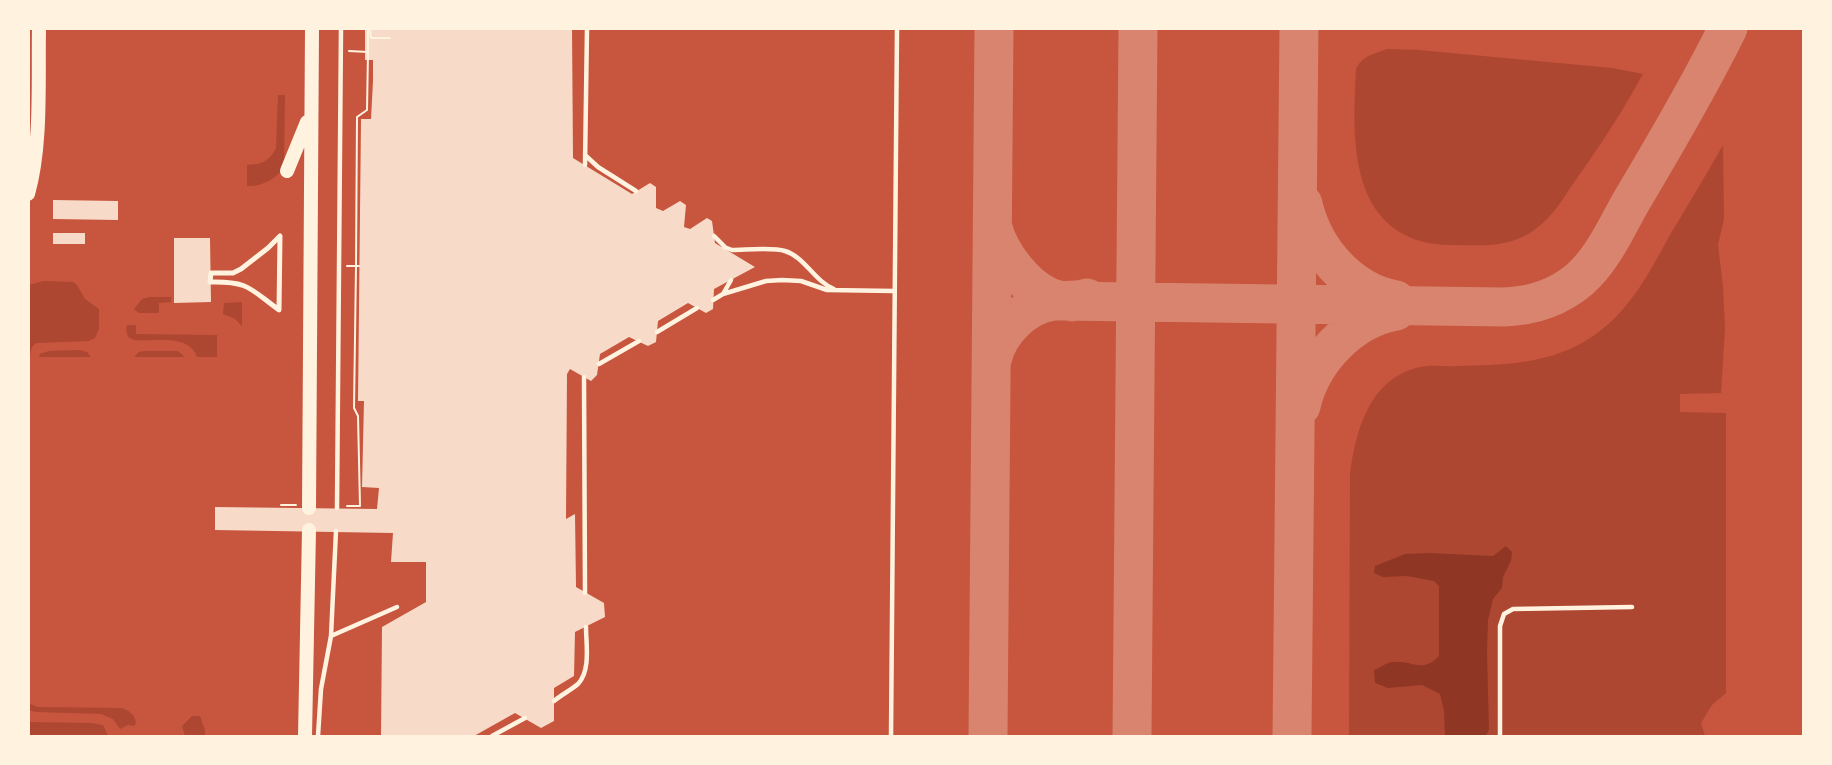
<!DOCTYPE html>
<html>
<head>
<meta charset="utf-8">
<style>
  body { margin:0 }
  #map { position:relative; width:1832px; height:765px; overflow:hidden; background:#c8553d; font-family:Lato,sans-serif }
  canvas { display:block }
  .frame { position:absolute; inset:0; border:30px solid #fff3e0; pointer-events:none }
</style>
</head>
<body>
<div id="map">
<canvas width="1832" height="765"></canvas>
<div class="frame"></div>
</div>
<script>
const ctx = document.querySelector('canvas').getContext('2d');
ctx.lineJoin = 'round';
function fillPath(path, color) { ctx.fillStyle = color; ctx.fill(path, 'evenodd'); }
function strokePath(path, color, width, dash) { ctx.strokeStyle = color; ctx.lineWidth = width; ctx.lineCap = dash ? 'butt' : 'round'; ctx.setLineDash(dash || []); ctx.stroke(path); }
fillPath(new Path2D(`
  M1387 49 1419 50 1612 68 1643 74C1623 111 1599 147 1575 181 1564 197 1554 215 1538 227 1515 246 1489 246 1460 245 1447 245 1433 245 1420 241 1347 219 1353 129 1356 69 1362 56 1374 54 1387 49Z
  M278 95H285L284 168C275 179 262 187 247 186V165C262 164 269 162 276 148Z
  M1723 145 1724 219 1718 245 1723 286 1725 329 1721 393 1680 394V412L1726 413V693L1712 705 1701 723 1705 736H1349L1350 473C1356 430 1369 381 1416 368 1430 364 1444 367 1457 366 1505 365 1553 364 1593 336 1630 311 1649 273 1670 235 1688 205 1706 175 1723 145Z
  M43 281 73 282 77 285 85 299 99 309V329L95 338 89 341 36 343 32 347 29 358V285Z
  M149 297H171V302L159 303V313H139L134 309 142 299Z
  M242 302V326L235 319 223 314 224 303Z
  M127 325H136V334L217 335V357H197C189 333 155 342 134 340L128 337 126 330Z
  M80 350 87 352 91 357H39L40 354 49 351Z
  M144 351H178L185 357H134L139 352Z
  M28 703 37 707 122 708C130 711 135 715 136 723L134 726 128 725 120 729 113 719 101 714 36 712 29 710Z
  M192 716H200L205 730V736H185L182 726Z
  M28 722 91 723 103 725 108 735V736H29Z`), '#ae4732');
fillPath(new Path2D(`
  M1506 546 1512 552 1511 561 1503 577 1502 588 1493 599 1488 620 1487 653 1489 729 1486 736H1445L1444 711 1440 694 1422 685 1388 688 1375 683 1374 670C1380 668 1387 662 1393 662 1413 660 1422 674 1439 656V586L1434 581 1407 576 1383 577 1374 573 1375 566 1405 554 1430 553 1493 556Z`), '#8f3625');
strokePath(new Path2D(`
  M1303 204C1313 249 1349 292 1396 300
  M993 228C1000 254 1024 286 1049 297 1057 300 1064 301 1072 302
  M1061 301 1504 307C1532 306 1558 298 1580 279 1603 259 1617 226 1632 200 1666 143 1699 87 1728 28
  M992 360C998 332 1024 305 1054 301 1065 300 1076 301 1087 298
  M1301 406C1311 361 1350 319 1396 311
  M988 736 994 28
  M1132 736 1138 28
  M1292 736 1299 28`), '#d8846e', 39);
fillPath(new Path2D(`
  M365 28H572L573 158 632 194 650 183 656 187V208L663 211 680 201 686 205 684 227 690 229 707 218 712 221 715 243 755 267 714 289 713 309 706 313 688 303 658 321 656 342 648 346 629 337 600 354 597 375 591 381 570 369 567 374 566 519 575 514 576 587 604 603 605 617 575 632 574 676 554 688V721L541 728 515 713 474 736H381L382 627 426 602V562H391L393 533 215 530V507L377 509 379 488 362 487 364 401H358L361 119H371L373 81V60H365Z
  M53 200 118 201V220L53 219Z
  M53 233H85V244H53Z
  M174 238H210L211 302 174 303Z`), '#f7dbc8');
strokePath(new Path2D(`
  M370 28 371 38H390
  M349 51 368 52V28
  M347 266H356L357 117 367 110 368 52
  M281 505H296
  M347 506H360L358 416 354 408 356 266H359`), '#fff3e0', 2);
strokePath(new Path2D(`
  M585 155 598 167 636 191
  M585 165 587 28
  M714 236 725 247
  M724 247 732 250C745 250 773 247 785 251 805 257 814 281 834 289
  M723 294 766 281 782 280 801 281 827 290 894 291
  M713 300 723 294 731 280
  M657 332 697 308
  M599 364 639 341
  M584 377 585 593
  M337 508 341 28
  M331 636 397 607
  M554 701C561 695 571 690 578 684 591 670 586 644 586 627
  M318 736 321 689 331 636 336 531
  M492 736 525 718
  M891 736 897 28
  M1500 736V626L1504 614 1513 609 1632 607`), '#fff3e0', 4.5);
strokePath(new Path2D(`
  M280 236 279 310C250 289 249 281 210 282L211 273H233L241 269 268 248Z`), '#fff3e0', 5);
strokePath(new Path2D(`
  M287 171 307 122
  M28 194C42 145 38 80 39 28
  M309 508 312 28
  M305 736 309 530`), '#fff3e0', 14);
</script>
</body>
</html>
